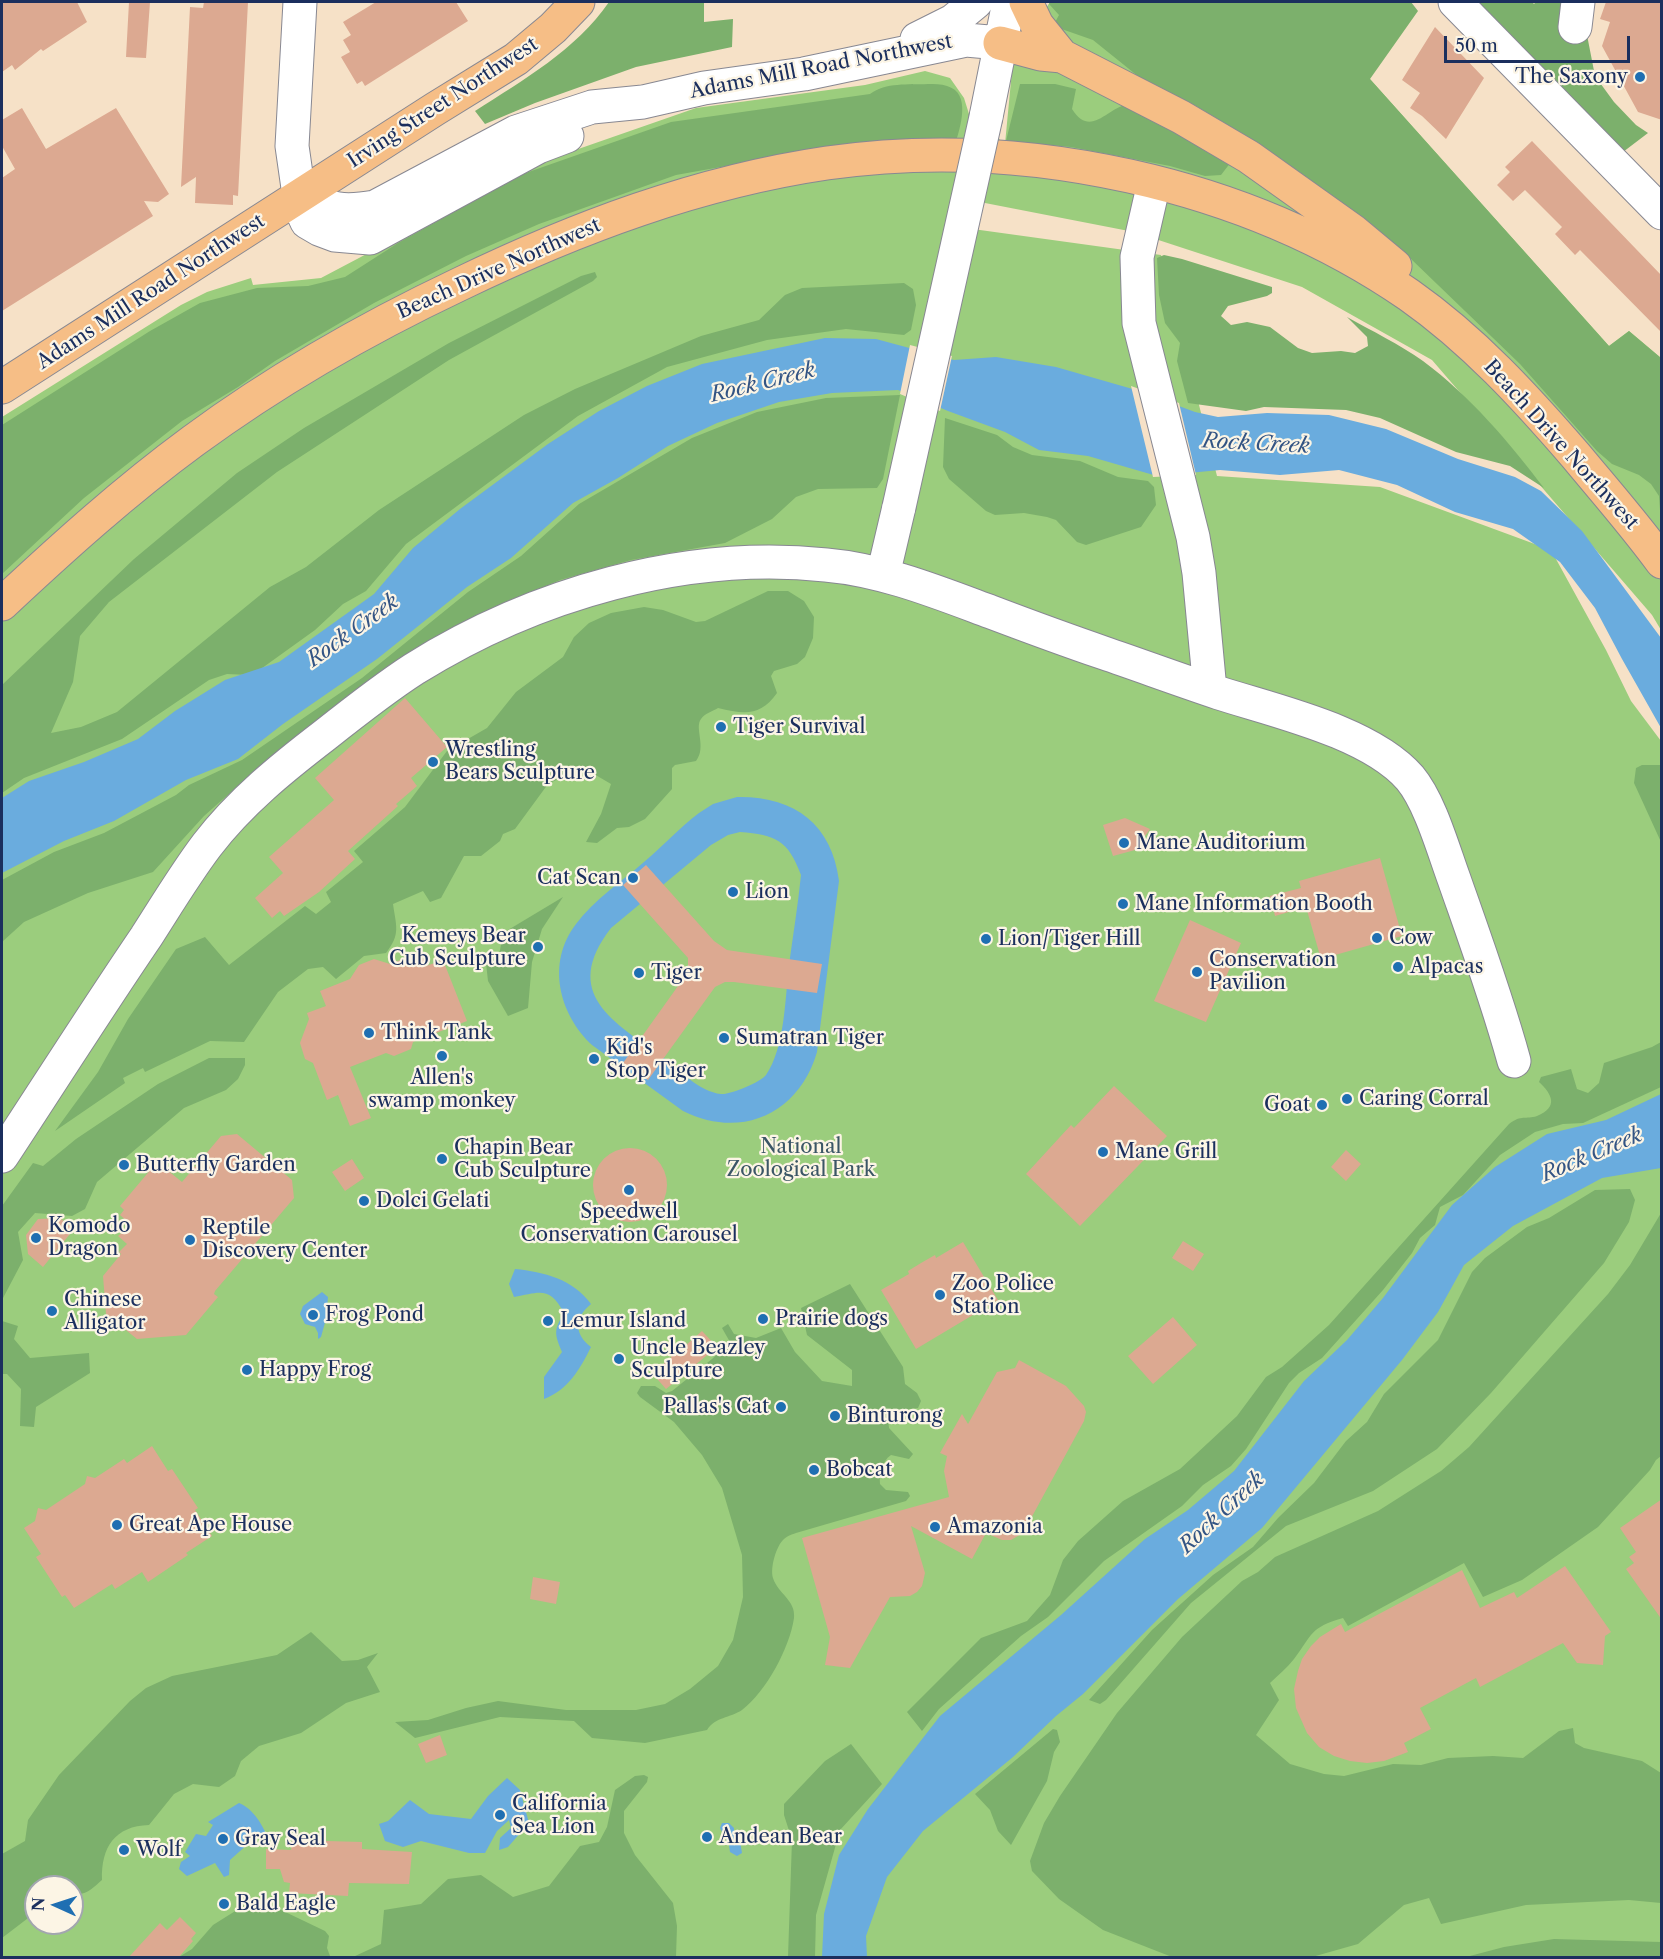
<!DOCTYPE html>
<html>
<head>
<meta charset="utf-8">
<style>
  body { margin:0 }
  #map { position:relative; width:1663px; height:1959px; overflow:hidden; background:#f6e1c7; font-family:"Libre Caslon Text",serif }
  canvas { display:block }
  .frame { position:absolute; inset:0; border:3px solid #1b2f5e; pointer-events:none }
  .north { position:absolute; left:24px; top:1875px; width:60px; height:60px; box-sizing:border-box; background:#fcf5e5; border:2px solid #a2a6af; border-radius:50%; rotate:273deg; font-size:16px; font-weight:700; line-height:24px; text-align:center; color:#1b2f5e }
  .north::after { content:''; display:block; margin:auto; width:21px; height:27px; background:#1f6fb2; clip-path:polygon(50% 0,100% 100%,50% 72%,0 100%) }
  .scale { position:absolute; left:1444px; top:36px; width:186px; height:27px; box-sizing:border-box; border:3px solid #1b2f5e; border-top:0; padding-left:8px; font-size:18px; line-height:21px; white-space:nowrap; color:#1b2f5e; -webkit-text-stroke:4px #fcf5e5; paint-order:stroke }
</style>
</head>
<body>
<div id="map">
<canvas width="1663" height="1959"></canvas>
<div class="frame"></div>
<div class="north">N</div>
<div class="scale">50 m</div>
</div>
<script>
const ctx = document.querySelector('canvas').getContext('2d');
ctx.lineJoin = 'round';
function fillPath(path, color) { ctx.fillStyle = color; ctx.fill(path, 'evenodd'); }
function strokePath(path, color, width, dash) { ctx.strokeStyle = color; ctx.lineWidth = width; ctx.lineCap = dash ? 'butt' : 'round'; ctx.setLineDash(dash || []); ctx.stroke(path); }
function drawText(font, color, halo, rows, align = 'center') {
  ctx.font = font + ' "Libre Caslon Text",serif'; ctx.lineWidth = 4.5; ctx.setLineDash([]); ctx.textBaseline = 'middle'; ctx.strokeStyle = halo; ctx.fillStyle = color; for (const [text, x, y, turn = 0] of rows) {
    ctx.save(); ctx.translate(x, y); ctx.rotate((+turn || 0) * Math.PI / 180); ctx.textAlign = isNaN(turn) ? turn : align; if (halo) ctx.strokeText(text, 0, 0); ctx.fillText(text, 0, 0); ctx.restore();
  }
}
fillPath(new Path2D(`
  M1050 2 1369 78 1609 346 1629 331 1661 358V630L1652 615 1432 360 1302 287 1134 232 985 203H954L951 226 1161 255 1217 476 1380 487 1551 550 1606 650 1631 701 1661 741V1957L2 1958V417L181 305 207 292 251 278 253 285 321 278 541 162 696 108 865 85 925 71 950 78 964 98 969 114 1005 144 1013 60ZM36 1887H72V1923H36Z`), '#9bcd7d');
fillPath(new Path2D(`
  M609 2H704V22L733 19 732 47 636 67 535 103 485 124 475 111C523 80 576 50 609 2Z
  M1050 2H1411L1418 11 1370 79 1609 346 1629 331 1661 358V524L1659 496 1651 484 1639 475 1612 464 1597 451 1520 364 1410 258 1308 178 1258 143 1196 106 1139 77 1093 40 1053 26 1059 15 1049 4Z
  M1476 2H1532L1534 4 1536 2H1565L1587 35 1595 76 1614 102 1636 125 1648 133 1623 152Z
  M928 84C934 84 941 84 947 86 972 93 960 128 955 145L771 158 676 175 539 224 466 256 374 303 275 361 238 387 182 421 84 498 2 574V425L150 331 200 303 257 288 308 286 345 277 398 243 520 175 671 122 870 94C886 82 908 85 928 84Z
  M1020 84H1055L1076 89 1072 109C1091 139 1107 107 1127 105L1231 162 1221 175 1205 176 1170 166 1071 147 1006 141Z
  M1164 255 1182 259 1272 287V293L1267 296 1228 306 1221 316 1231 325 1247 322 1270 327 1298 348 1312 353 1341 351 1355 353 1368 346 1367 337 1347 317C1372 331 1399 344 1423 361 1470 396 1509 442 1544 488L1510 466 1456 452 1380 418 1346 410 1264 407 1246 411 1188 403 1177 361 1180 343 1165 323 1159 295 1157 258Z
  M595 272 597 277 593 281 449 360 277 472 109 602 80 636 73 682 51 733 81 727 117 712 270 587 306 567 379 510 524 415 575 389 701 336 759 320 785 295 802 288 904 283 913 289 916 305 911 330 904 335 846 329 767 340 667 367 578 416 406 544 366 591 343 604 315 630 258 671 249 675 227 674 209 680 122 739 24 778 2 793V685L134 559 237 473 304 428 449 343 581 276Z
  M900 395 883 479 877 488 818 489 796 497 772 519 725 543 631 560 560 580 461 623 396 661 266 761 204 816 153 872 88 893 24 922 2 942V880L54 852 104 833 176 795 189 785 242 760 362 678 468 592 521 556 579 504 692 438 757 412 826 398Z
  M945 418 997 435 1013 447 1032 455 1080 461 1118 477 1148 481 1154 487 1156 505 1141 527 1086 545 1077 542 1056 520 1047 517 1024 513 995 515 986 511 949 479 943 467Z
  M768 591H788L804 601 814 617 813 638 805 657 797 664 774 671 771 676 777 693C760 717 744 714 718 708 713 711 704 714 701 719 694 728 707 747 696 761L675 765 672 768V789L645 819 629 827 617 828 597 843 586 842 601 814 611 784 582 767 548 784 515 829 503 834 500 841 481 856H464L441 898 430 902 423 891 393 904C396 926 401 934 386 953L364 956 336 979 323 967 308 969 278 992 244 1042 210 1041 145 1072 143 1068 123 1078 125 1083 55 1131 98 1072 128 1019 176 949 205 937 229 965 305 906 316 914 331 902 326 892 363 862 354 851 405 807 447 751 487 728 516 692 563 657 574 637 589 623 611 613 644 607 663 610 696 622 705 621Z
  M1642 765H1661V842L1634 783 1636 768Z
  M563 897 542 929 532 962 528 1008 508 1016 488 981 486 963 499 956 503 933Z
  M1661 1042V1087L1583 1123 1563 1124 1535 1132 1500 1155 1463 1195 1440 1207 1435 1225 1420 1238 1412 1253 1383 1290 1322 1358 1299 1373 1289 1383 1246 1449 1231 1466 1203 1485 1182 1506 1104 1561 1048 1617 1021 1636 939 1709 922 1731 907 1712 981 1638 1027 1621 1050 1595 1063 1560 1078 1541 1123 1501 1180 1469 1237 1416 1266 1377 1282 1367 1329 1325 1509 1124C1522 1114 1525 1120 1537 1116 1559 1107 1552 1094 1539 1082L1541 1077 1571 1069 1577 1089 1588 1093 1599 1083 1604 1063 1652 1047Z
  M209 1058H245V1065L238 1079 226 1090 184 1108 97 1182 85 1209 72 1216 35 1213 18 1232 23 1260 2 1300V1206L33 1163 43 1166 76 1139 158 1084Z
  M1630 1189 1635 1200 1629 1222 1604 1263 1491 1393 1437 1449 1373 1491 1286 1526 1191 1603 1106 1700 1100 1704 1089 1700 1152 1630 1213 1575 1253 1547 1278 1518 1314 1483 1346 1441 1367 1422 1384 1394 1438 1340 1472 1272 1485 1258 1527 1227 1549 1218 1595 1190Z
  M1661 1213V1456L1656 1460 1650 1470 1598 1527 1522 1580 1483 1597 1464 1563 1348 1626 1343 1618C1309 1628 1313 1634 1294 1659 1287 1668 1278 1675 1270 1683L1279 1700 1256 1735 1290 1764 1324 1774 1344 1776 1393 1764 1421 1765 1448 1758 1493 1756 1523 1758 1559 1731 1573 1728 1575 1743 1584 1748 1642 1761 1661 1773V1903L1629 1900 1526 1905 1441 1924 1429 1898 1404 1905 1358 1944 1312 1957H1172L1103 1930 1059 1899 1032 1871 1030 1861 1044 1823 1060 1796 1117 1713 1182 1637 1242 1581 1258 1572 1275 1557 1378 1511 1441 1471 1469 1447 1608 1294 1630 1265Z
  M850 1284 903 1367 905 1384 917 1393 921 1401 918 1408 891 1412 888 1418 889 1428 913 1454 909 1459 891 1455C882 1461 879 1474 880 1484L886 1490 908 1492 910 1496 906 1501 796 1533C793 1534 787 1536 784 1539 776 1546 770 1568 773 1578 778 1594 796 1600 794 1618 790 1647 766 1692 742 1710 730 1718 715 1717 707 1730L645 1743 592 1738 574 1721 500 1717 415 1738 395 1722 428 1720 466 1708 498 1701 566 1710H636L665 1704 690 1689 718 1666 733 1640 743 1597 742 1555 722 1488 702 1455 674 1422 640 1397 637 1393 641 1386H655L666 1393 672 1391 712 1359 730 1342 722 1328 728 1324 734 1334 756 1338 781 1328 795 1352 822 1381 852 1386V1370L807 1335 801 1308Z
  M2 1321 18 1326 14 1339 30 1358 89 1353 90 1373 36 1407 34 1427 20 1426 21 1389 7 1374H2Z
  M311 1632 342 1661 358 1660 378 1653 367 1667 380 1692 346 1703 301 1733 259 1746 241 1761 235 1776 219 1787 193 1784 174 1794 149 1825C115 1826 101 1847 102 1880 95 1886 88 1894 78 1894L72 1887H36V1912L2 1938V1854L25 1841 28 1820 59 1775 130 1701 146 1688 172 1676 277 1655Z
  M1053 1729 1057 1730 1060 1742 1054 1752 1047 1781 1011 1845 998 1831 990 1810 975 1794Z
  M851 1744 882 1784 840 1830 816 1915 815 1957H788L792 1840 784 1815V1804L825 1761Z
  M644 1775 648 1777 647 1782 624 1811V1833L635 1855 673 1903 677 1926 676 1957H353L381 1944 384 1910 421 1904 448 1879 481 1875 513 1897 549 1886 580 1846 599 1842 607 1827 615 1790 635 1776Z
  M256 1898 325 1931 329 1936 327 1948 330 1956 334 1957H179L192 1949 213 1925Z
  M1554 1939 1661 1942V1957H1466L1504 1947Z`), '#7cb06c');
fillPath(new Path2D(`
  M825 338 876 339 954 360 996 357 1056 367 1136 390 1195 412 1218 417 1267 413 1329 415 1386 429 1458 459 1515 477 1541 491 1582 531 1661 638V728L1622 659 1595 608 1560 562 1513 529 1455 512 1397 485 1339 470 1280 475 1220 470 1157 476 1088 456 1039 450 1005 432 948 411 898 390 832 393 779 402 717 423 668 446 618 478 573 503 511 558 467 587 377 659 283 724 238 759 186 780 114 821 64 841 2 873V798L29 781 84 762 138 739 175 711 225 680 279 662 374 594 413 548 460 509 548 444 599 411 647 386 702 364Z
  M737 797C794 796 832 824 839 881L817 1052C799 1114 741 1140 683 1111L592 1045C559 1014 546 963 576 924 594 900 621 882 644 862 663 846 679 828 699 813L713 804ZM740 832C776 835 788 840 801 875 798 905 793 935 789 965 785 999 785 1047 766 1075 761 1082 730 1095 721 1094 700 1092 679 1070 664 1058 614 1022 560 994 611 928L711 845 728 835Z
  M1661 1094V1168L1602 1178 1513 1226 1464 1265 1438 1312 1402 1360 1262 1528 1178 1599 1083 1694 1056 1716 1013 1757 923 1831 887 1877 866 1936 867 1957H822L824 1914 839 1855 868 1809 940 1716 1061 1615 1145 1539 1188 1510 1234 1471 1304 1381 1347 1340 1383 1298 1452 1205 1495 1167 1547 1134 1606 1120Z
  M515 1269C544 1272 573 1279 591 1304 574 1318 574 1334 591 1347 580 1369 568 1390 544 1399V1377L562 1352C554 1333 554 1330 564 1313 550 1286 540 1292 514 1297L509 1284Z
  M322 1292 328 1297 326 1319 321 1337 318 1339V1333L315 1327 305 1324 300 1314 303 1306Z
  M507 1778 520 1790 529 1823 508 1847 499 1850 500 1838 511 1828 509 1820 497 1831 485 1853H469L421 1841 403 1847 385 1841 379 1824 388 1821 410 1800 429 1814 471 1819 488 1796Z
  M239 1803C254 1809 263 1826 269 1840L262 1838 258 1835 230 1860 229 1875 224 1877 215 1863 187 1876 179 1869 181 1862 190 1856 185 1852 196 1834 206 1836 213 1825 208 1822Z
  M722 1823H729L734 1828V1833L740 1841 742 1853 737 1856 730 1852 729 1845 720 1828Z`), '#6aacde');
fillPath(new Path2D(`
  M910 345 952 356 940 411 900 394Z
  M1131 386 1179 403 1196 475 1153 477Z`), '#f6e1c7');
fillPath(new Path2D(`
  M2 2H77L87 22 43 51 41 49 15 70 12 65 2 72Z
  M129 2H150L146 58 126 57Z
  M204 2H248L238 196 233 195V205L195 203 196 177 181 187 190 7 203 8Z
  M376 2H456L468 21 365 86 362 81 357 84 341 57 350 52 343 40 351 35 343 22Z
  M1606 2H1662V120L1638 112 1602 46 1610 22 1600 19Z
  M1435 27 1484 78 1446 139 1422 116 1410 108 1420 93 1402 80Z
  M22 108 46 149 116 108 169 194 158 202 144 201 153 216 2 311V178L15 169 2 146V120Z
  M1532 141 1662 276V333L1580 250 1575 255 1555 234 1562 227 1525 190 1513 201 1497 185 1510 172 1505 167Z
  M405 698 447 747 411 778 417 786 396 804 398 806 348 851 355 859 319 892 284 916 280 911 272 918 255 898 283 873 269 857 334 800 315 778Z
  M1125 818 1150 829 1135 850 1113 856 1103 825Z
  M1380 858 1402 936 1321 959 1306 907 1275 916 1270 896 1301 888 1299 881Z
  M646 865 714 941 727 950 822 964 817 993 734 982H725L715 987 648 1080 623 1063 688 972V958L623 885Z
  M1190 920 1241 943 1206 1022 1154 1001Z
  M421 952 426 966 443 960 467 1021 413 1042 411 1049 394 1056 386 1053 350 1067 371 1118 350 1126 338 1095 327 1100 313 1063 305 1059 300 1043 309 1019 307 1013 326 1006 320 991 350 979 359 965 374 959 390 964Z
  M1114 1086 1167 1136 1080 1226 1026 1174 1071 1125 1074 1128Z
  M237 1134 292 1180 294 1198 215 1291 214 1294 218 1297 186 1335 137 1339 106 1314 103 1276 121 1254 119 1252 127 1244 118 1236 131 1225 120 1215 124 1210 120 1206 157 1162 182 1182 221 1136Z
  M593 1185a37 37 0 1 1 74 0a37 37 0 1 1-74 0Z
  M1346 1150 1361 1164 1346 1181 1331 1167Z
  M352 1159 364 1178 345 1191 332 1172Z
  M60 1218 74 1229 43 1267 28 1254 26 1235 38 1219Z
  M1183 1241 1204 1254 1193 1271 1172 1258Z
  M963 1242 998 1300 916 1349 881 1290 909 1274 908 1271 921 1263 935 1255 936 1258Z
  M1173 1317 1197 1345 1153 1384 1128 1356Z
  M702 1331 717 1347 666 1389 652 1373 671 1358V1343L685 1346Z
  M1019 1360 1066 1386 1084 1406 1086 1412 1084 1421 1023 1533 1011 1540H1002L986 1533 972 1559 911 1526 925 1573 922 1586 917 1592 910 1596 890 1597 850 1668 825 1665 830 1637 802 1538 949 1497 944 1471 947 1456 940 1453 962 1414 968 1424 997 1372 1015 1368Z
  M152 1446 168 1471 172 1469 198 1508 195 1510 212 1536 186 1553 188 1555 148 1582 142 1572 115 1589 112 1584 74 1608 65 1595 62 1597 36 1557 41 1554 24 1528 35 1521 38 1508 46 1510 85 1484 87 1476 95 1478 124 1459 127 1463Z
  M1662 1499V1620L1626 1569 1634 1563 1629 1557 1636 1552 1620 1528Z
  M1565 1566 1611 1632 1605 1636 1603 1665 1577 1663 1563 1643 1480 1687 1476 1678 1420 1708 1431 1729 1404 1743 1408 1752 1384 1761 1367 1763 1350 1761 1334 1756 1319 1747 1307 1733 1296 1708 1294 1689 1298 1671 1302 1659 1311 1646 1320 1637 1341 1624 1345 1632 1462 1570 1480 1608 1514 1592 1517 1598Z
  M533 1577 560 1582 556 1604 530 1599Z
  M440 1735 447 1755 426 1763 418 1744Z
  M292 1840 362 1842V1849L412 1852 409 1884 349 1883 348 1896 289 1893 290 1883 284 1882 280 1869H266V1849L291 1850Z
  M180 1917 196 1933 191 1939 193 1941 178 1958H128L160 1923 167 1930Z`), '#dca991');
const minor = new Path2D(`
  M300 2 292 146 301 209 307 222 319 229 335 235 370 238 538 147 567 136
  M1455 2 1662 213
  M1575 27 1578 2
  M917 39 953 21 976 2
  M986 117 1009 2
  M1154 183 1137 257 1139 323 1193 537 1199 573 1210 690
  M300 196C332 209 340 213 375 207L516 132 592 107 643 102 704 88 804 74 966 40 1000 43
  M883 575 899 507
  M2 1156C50 1083 97 1009 146 937 166 906 185 874 207 845 240 802 282 768 325 735 354 712 383 689 414 669 534 594 685 550 826 565 883 570 937 592 991 612 1028 626 1066 640 1104 653 1142 666 1180 680 1219 693 1275 711 1370 732 1410 778 1430 802 1443 849 1454 879 1475 939 1497 999 1514 1061`);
const major = new Path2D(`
  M1026 2 1037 25 1062 56 1181 117 1249 157 1353 231 1395 266
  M1000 43 1041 54 1062 56
  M2 387 435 109 516 59 553 28 578 2
  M2 604C63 547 125 491 193 441 276 380 367 328 460 284 576 228 698 182 827 163 1023 135 1245 182 1409 295 1473 340 1526 398 1576 456 1605 491 1635 525 1662 562`);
strokePath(minor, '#888892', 35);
strokePath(major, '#888892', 35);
strokePath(minor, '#fff', 33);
strokePath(major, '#f6be86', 33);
const minorBridge = new Path2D(`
  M899 507 986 117`);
strokePath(minorBridge, '#888892', 35, []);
strokePath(minorBridge, '#fff', 33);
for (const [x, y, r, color] of [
  [1640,77,6,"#1f6fb2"],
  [721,727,6,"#1f6fb2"],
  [433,762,6,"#1f6fb2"],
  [1124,843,6,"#1f6fb2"],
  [633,878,6,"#1f6fb2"],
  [733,892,6,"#1f6fb2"],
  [1123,904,6,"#1f6fb2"],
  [1377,938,6,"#1f6fb2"],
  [986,939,6,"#1f6fb2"],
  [538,947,6,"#1f6fb2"],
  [1398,967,6,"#1f6fb2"],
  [1197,972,6,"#1f6fb2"],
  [639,973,6,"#1f6fb2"],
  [369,1033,6,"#1f6fb2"],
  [724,1038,6,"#1f6fb2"],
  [442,1056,6,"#1f6fb2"],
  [594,1059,6,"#1f6fb2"],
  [1347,1099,6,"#1f6fb2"],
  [1322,1105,6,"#1f6fb2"],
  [1103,1152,6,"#1f6fb2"],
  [442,1159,6,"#1f6fb2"],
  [124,1165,6,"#1f6fb2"],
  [629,1190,6,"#1f6fb2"],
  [364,1201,6,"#1f6fb2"],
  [36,1238,6,"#1f6fb2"],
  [190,1240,6,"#1f6fb2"],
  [940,1295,6,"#1f6fb2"],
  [52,1311,6,"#1f6fb2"],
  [313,1315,6,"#1f6fb2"],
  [763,1319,6,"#1f6fb2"],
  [548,1321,6,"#1f6fb2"],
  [619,1359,6,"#1f6fb2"],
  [247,1370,6,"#1f6fb2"],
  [781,1407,6,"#1f6fb2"],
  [835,1416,6,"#1f6fb2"],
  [814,1470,6,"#1f6fb2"],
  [117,1525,6,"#1f6fb2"],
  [935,1527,6,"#1f6fb2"],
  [500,1815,6,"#1f6fb2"],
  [707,1837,6,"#1f6fb2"],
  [223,1839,6,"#1f6fb2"],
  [124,1850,6,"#1f6fb2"],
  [224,1904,6,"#1f6fb2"]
]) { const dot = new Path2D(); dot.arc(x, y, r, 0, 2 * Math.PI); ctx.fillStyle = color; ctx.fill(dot); strokePath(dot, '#fcf5e5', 2); }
drawText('20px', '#1b2f5e', '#fcf5e5', [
  ["Adams Mill Road Northwest",821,67,-11],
  ["Irving Street Northwest",443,103,-33],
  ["Beach Drive Northwest",499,269,-24],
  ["Adams Mill Road Northwest",151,292,-33],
  ["Beach Drive Northwest",1561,445,48]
]);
drawText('20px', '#1b2f5e', '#fcf5e5', [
  ["The Saxony",1628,77,"right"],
  ["Tiger Survival",733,727],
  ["Wrestling",445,750],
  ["Bears Sculpture",445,773],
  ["Mane Auditorium",1136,843],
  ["Cat Scan",621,878,"right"],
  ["Lion",745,892],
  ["Mane Information Booth",1135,904],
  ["Kemeys Bear",526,936,"right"],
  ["Cub Sculpture",526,959,"right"],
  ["Cow",1389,938],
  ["Lion/Tiger Hill",998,939],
  ["Conservation",1209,960],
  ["Pavilion",1209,983],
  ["Alpacas",1410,967],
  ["Tiger",651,973],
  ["Think Tank",381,1033],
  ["Sumatran Tiger",736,1038],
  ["Kid's",606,1048],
  ["Stop Tiger",606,1071],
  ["Allen's",442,1078,"center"],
  ["swamp monkey",442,1101,"center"],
  ["Caring Corral",1359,1099],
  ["Goat",1310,1105,"right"],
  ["Chapin Bear",454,1148],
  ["Cub Sculpture",454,1171],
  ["Mane Grill",1115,1152],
  ["Butterfly Garden",136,1165],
  ["Dolci Gelati",376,1201],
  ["Speedwell",629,1212,"center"],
  ["Conservation Carousel",629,1235,"center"],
  ["Komodo",48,1226],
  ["Dragon",48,1249],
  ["Reptile",202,1228],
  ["Discovery Center",202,1251],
  ["Zoo Police",952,1284],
  ["Station",952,1307],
  ["Chinese",64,1300],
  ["Alligator",64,1323],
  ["Frog Pond",325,1315],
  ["Prairie dogs",775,1319],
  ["Lemur Island",560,1321],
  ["Uncle Beazley",631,1348],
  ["Sculpture",631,1371],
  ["Happy Frog",259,1370],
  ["Pallas's Cat",769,1407,"right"],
  ["Binturong",847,1416],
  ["Bobcat",826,1470],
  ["Great Ape House",129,1525],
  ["Amazonia",947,1527],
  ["California",512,1804],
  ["Sea Lion",512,1827],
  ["Andean Bear",719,1837],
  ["Gray Seal",235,1839],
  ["Wolf",136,1850],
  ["Bald Eagle",236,1904]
], 'left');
drawText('20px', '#3b5666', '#fcf5e5', [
  ["National",801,1147],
  ["Zoological Park",801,1170]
]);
drawText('italic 21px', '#335484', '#fcf5e5', [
  ["Rock Creek",763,383,-14],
  ["Rock Creek",1256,444,3],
  ["Rock Creek",353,631,-36],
  ["Rock Creek",1592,1155,-23],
  ["Rock Creek",1222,1513,-43]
]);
</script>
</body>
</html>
